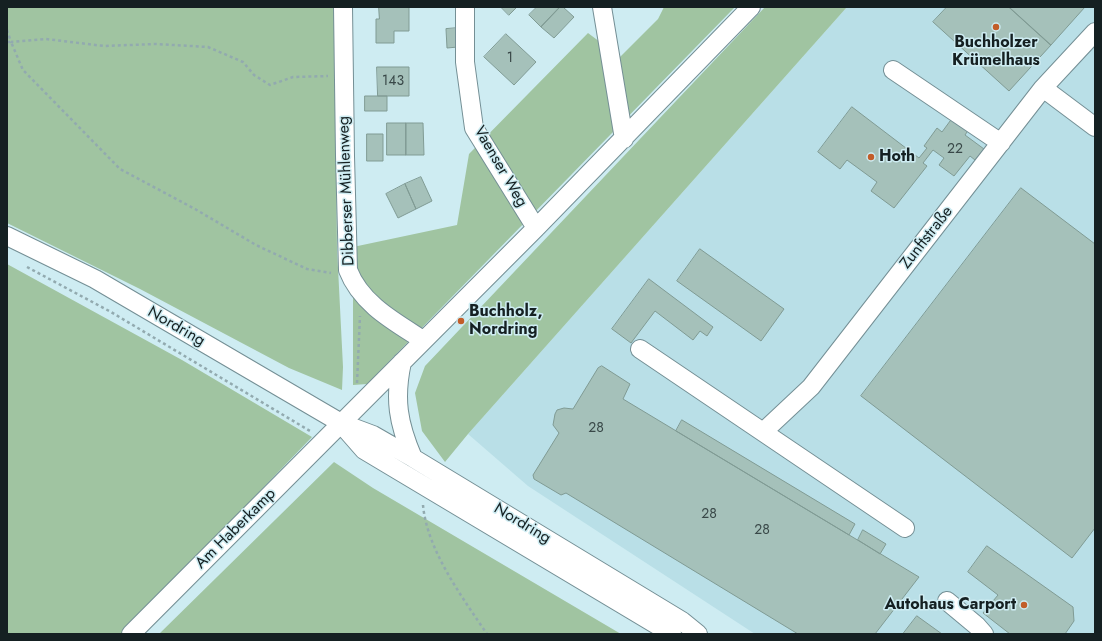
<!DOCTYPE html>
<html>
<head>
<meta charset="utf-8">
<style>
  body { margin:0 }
  #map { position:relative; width:1102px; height:641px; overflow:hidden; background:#ceecf2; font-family:Jost,sans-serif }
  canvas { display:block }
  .frame { position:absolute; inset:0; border:8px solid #152022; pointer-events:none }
</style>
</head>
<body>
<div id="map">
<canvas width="1102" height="641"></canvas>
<div class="frame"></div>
</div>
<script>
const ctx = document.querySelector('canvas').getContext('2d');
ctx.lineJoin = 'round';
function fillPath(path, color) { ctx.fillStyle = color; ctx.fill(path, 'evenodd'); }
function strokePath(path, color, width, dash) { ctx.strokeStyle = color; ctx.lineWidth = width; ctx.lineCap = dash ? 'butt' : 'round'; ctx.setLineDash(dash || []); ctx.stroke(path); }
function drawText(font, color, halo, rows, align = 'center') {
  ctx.font = font + ' Jost,sans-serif'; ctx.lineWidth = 3; ctx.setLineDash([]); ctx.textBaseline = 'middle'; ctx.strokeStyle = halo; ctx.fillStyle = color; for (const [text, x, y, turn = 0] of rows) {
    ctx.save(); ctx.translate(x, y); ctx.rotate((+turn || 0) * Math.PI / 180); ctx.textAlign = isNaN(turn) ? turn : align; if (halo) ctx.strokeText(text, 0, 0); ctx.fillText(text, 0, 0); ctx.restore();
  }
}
fillPath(new Path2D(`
  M847 7H1095V634H755L528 486 468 434Z`), '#b9dfe7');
fillPath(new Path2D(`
  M7 7H334L337 248 343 367 342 390 289 368 140 289 7 223Z
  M664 7H735L367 384 353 385V247L457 225 469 154 588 33 620 57 658 19Z
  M765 7H847L468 434 445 462 422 431 415 393 425 366Z
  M7 264 182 360 312 437 122 634H7Z
  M334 462 373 488 621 634H159Z`), '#a0c4a1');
const building = new Path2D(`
  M379 7H409V31H394V43H376V19H379Z
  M501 7H517L509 15Z
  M537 7H560L541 27 529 15Z
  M560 7H563L574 17 554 38 541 27Z
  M947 7H1009L1051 45 1009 91 933 22Z
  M1009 7H1085L1051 45Z
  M458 28V47L447 48 446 29Z
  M506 34 536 62 514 85 484 57Z
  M377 67H409V96H378Z
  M365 96H387V111H365Z
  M852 107 919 158 927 148 924 146 937 128 942 132 953 117 969 129 965 135 984 149 975 160 970 156 954 176 939 165 944 158 933 150 923 163 927 166 894 208 871 191 877 182 847 160 840 169 818 152Z
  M387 123H406V155H387Z
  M406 123H423L424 155H406Z
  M367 134H383V161H367Z
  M421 177 432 201 416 209 405 184Z
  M405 184 416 209 398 218 386 194Z
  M1021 188 1095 244V528L1072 558 861 396Z
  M700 249 784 309 761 341 677 281Z
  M649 279 713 327 707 336 700 331 693 340 655 311 631 343 612 329Z
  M602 366 630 384 623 399 919 577 875 634H798L566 493 561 495 534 479 533 475 559 433 553 425 555 414 557 410 564 408 573 409 598 368Z
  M682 420 855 524 849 535 676 431Z
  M863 530 886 544 880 554 858 540Z
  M987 546 1073 607 1074 621 1065 634H1010L983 613 998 595 968 572Z
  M917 616 942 634H903Z`);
fillPath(building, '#a5c1ba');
strokePath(building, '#809b94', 1);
const minor = new Path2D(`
  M343 7 345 156 348 270C361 304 395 322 423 340
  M465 7V62L474 128 536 228
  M602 7 624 139
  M1095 32 1043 88 1095 127
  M893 70 1001 143
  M7 236 95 279 341 423 373 435 413 458 682 621 698 634
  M640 349 905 528
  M402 362C394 399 398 423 413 458
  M343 426 364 450 672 634
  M763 432 811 387 1043 88
  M947 601 977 626 984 634
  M131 634 536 228 751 7`);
strokePath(minor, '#748f95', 20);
strokePath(new Path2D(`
  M7 30 11 42 46 39 104 46 156 44 208 47 243 62 254 75 270 85 293 77 328 76
  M7 42H11L23 70 120 169 195 209 256 245 307 269 331 273
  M27 267 111 312 310 431
  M357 383 360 316
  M423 505C427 550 462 597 487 634`), '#92aaaf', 2.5, [3, 3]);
strokePath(minor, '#fff', 18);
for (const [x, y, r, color] of [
  [996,27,4,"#c25d29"],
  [871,157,4,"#c25d29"],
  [461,321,4,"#c25d29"],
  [1024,605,4,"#c25d29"]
]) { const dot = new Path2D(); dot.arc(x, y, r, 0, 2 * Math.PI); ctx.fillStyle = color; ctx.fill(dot); strokePath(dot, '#ceecf2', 1.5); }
drawText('14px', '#394848', null, [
  ["1",510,59],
  ["143",393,82],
  ["22",955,150],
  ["28",596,429],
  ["28",709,515],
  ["28",762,531]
]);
drawText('bold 16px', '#152022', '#ceecf2', [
  ["Buchholzer",996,43,"center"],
  ["Krümelhaus",996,61,"center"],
  ["Hoth",879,157],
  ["Buchholz,",469,312],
  ["Nordring",469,330],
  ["Autohaus Carport",1016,605,"right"]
], 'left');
drawText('16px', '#152022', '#ceecf2', [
  ["Vaenser Weg",500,167,60],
  ["Dibberser Mühlenweg",347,191,-92],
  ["Zunftstraße",927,238,-52],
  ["Nordring",176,327,30],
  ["Nordring",522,524,31],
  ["Am Haberkamp",236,529,-45]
]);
</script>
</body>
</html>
